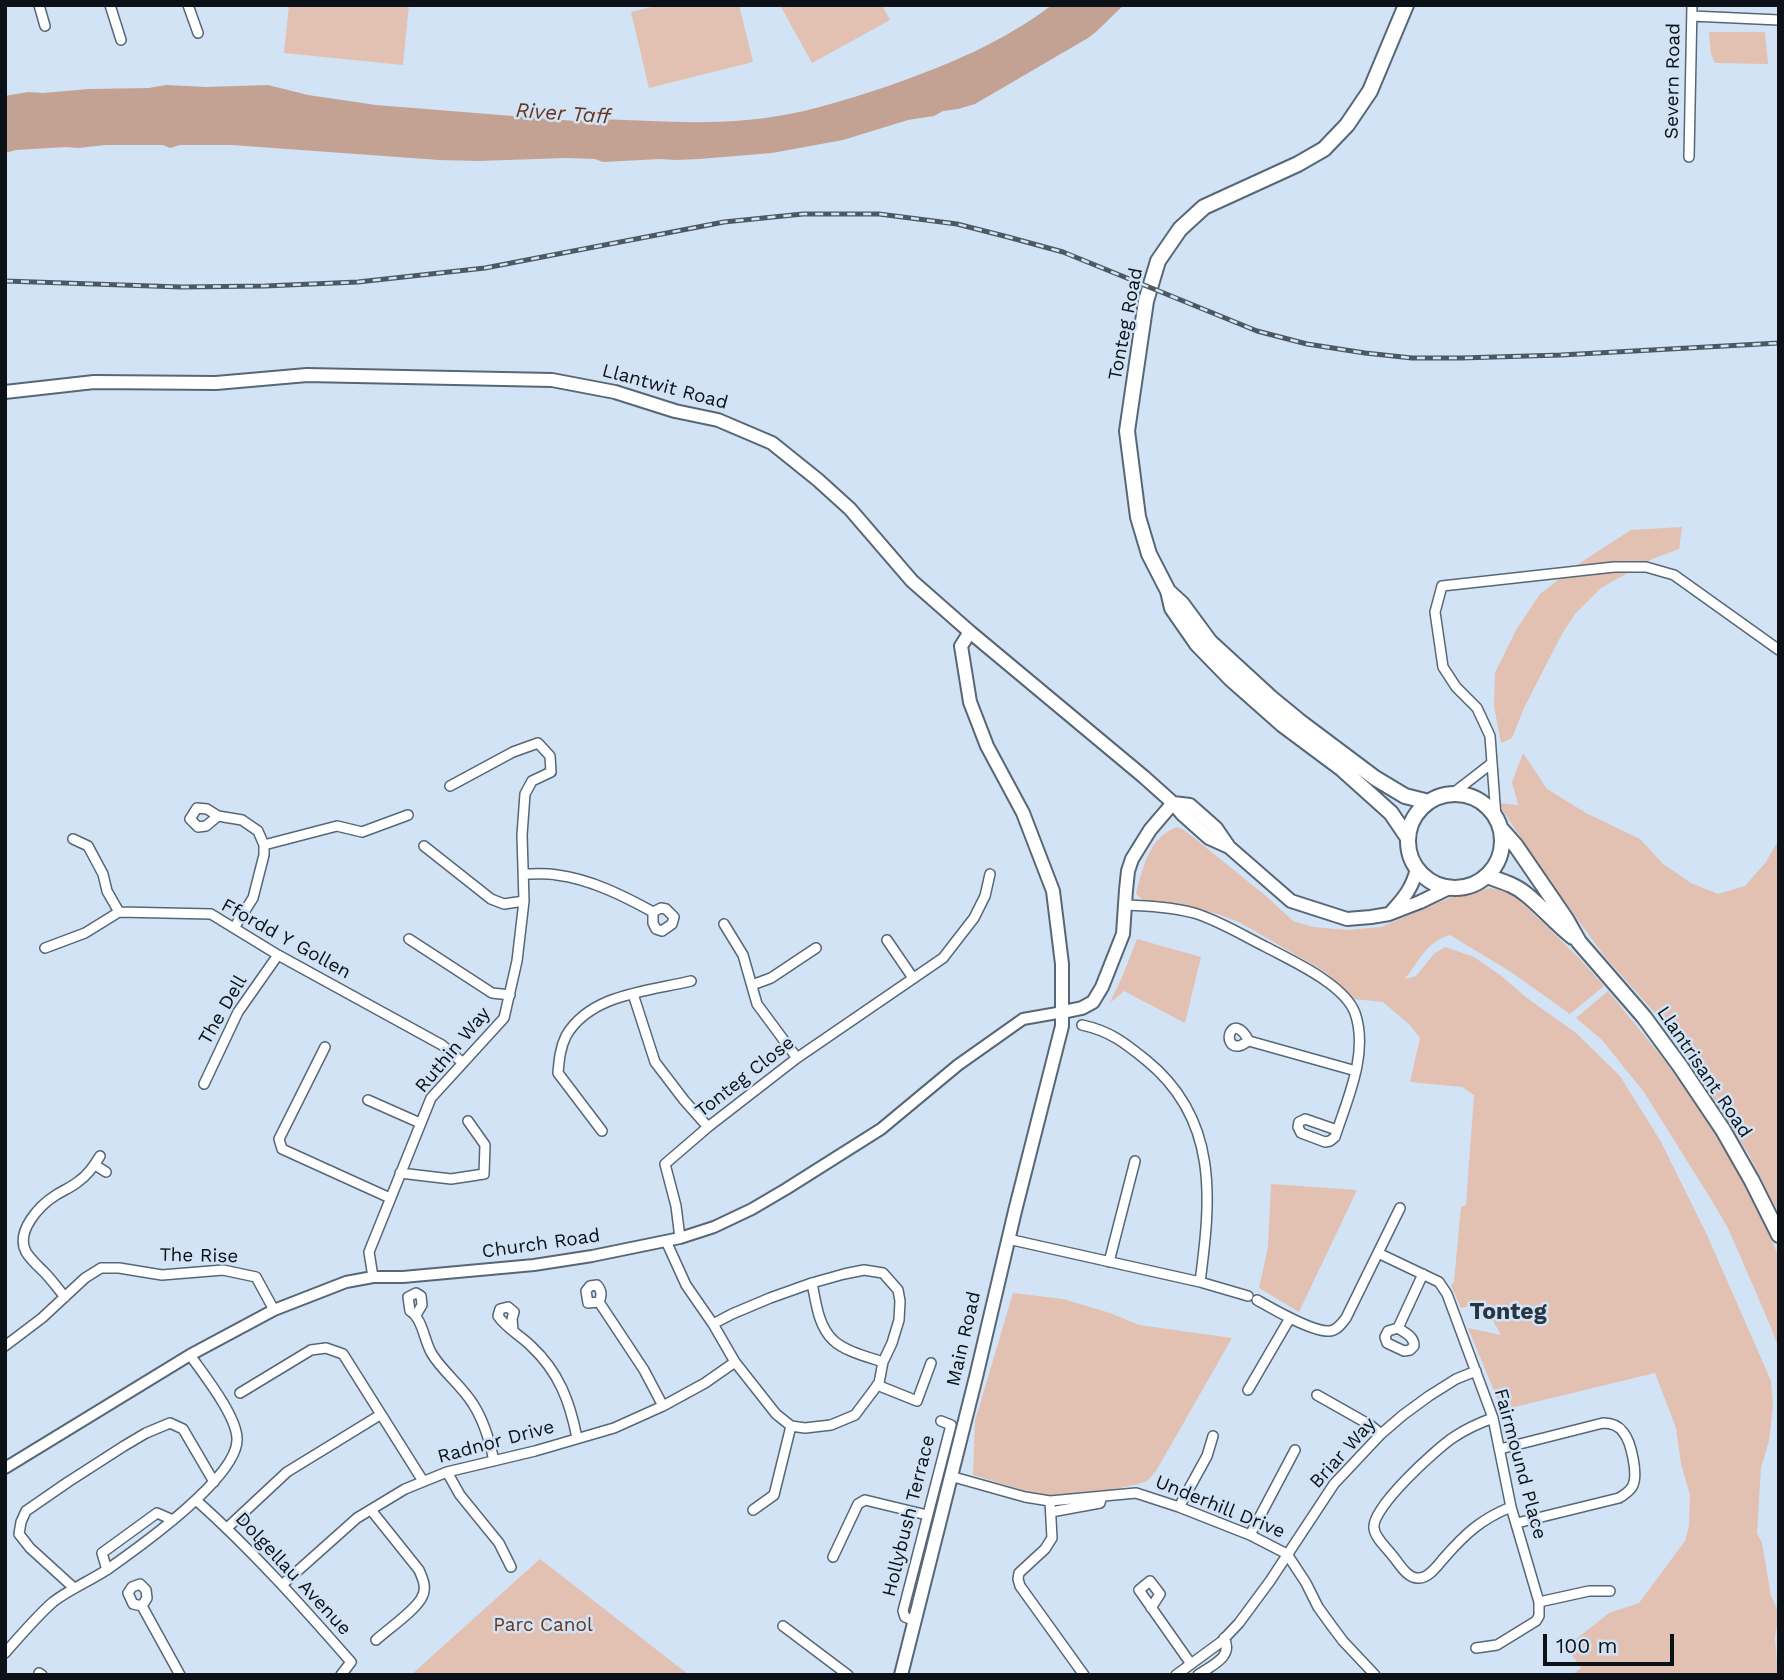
<!DOCTYPE html>
<html>
<head>
<meta charset="utf-8">
<style>
  body { margin:0 }
  #map { position:relative; width:1784px; height:1680px; overflow:hidden; background:#d1e3f4; font-family:"Work Sans",sans-serif }
  canvas { display:block }
  .frame { position:absolute; inset:0; border:7px solid #0b1117; pointer-events:none }
  .scale { position:absolute; left:1543px; top:1634px; width:131px; height:32px; box-sizing:border-box; border:4px solid #0b1117; border-top:0; padding-left:9px; font-size:21px; line-height:24px; white-space:nowrap; color:#0b1117; -webkit-text-stroke:5px #d1e3f4; paint-order:stroke }
</style>
</head>
<body>
<div id="map">
<canvas width="1784" height="1680"></canvas>
<div class="frame"></div>
<div class="scale">100 m</div>
</div>
<script>
const ctx = document.querySelector('canvas').getContext('2d');
ctx.lineJoin = 'round';
function fillPath(path, color) { ctx.fillStyle = color; ctx.fill(path, 'evenodd'); }
function strokePath(path, color, width, dash) { ctx.strokeStyle = color; ctx.lineWidth = width; ctx.lineCap = dash ? 'butt' : 'round'; ctx.setLineDash(dash || []); ctx.stroke(path); }
function drawText(font, color, halo, rows, align = 'center') {
  ctx.font = font + ' "Work Sans",sans-serif'; ctx.lineWidth = 5; ctx.setLineDash([]); ctx.textBaseline = 'middle'; ctx.strokeStyle = halo; ctx.fillStyle = color; for (const [text, x, y, turn = 0] of rows) {
    ctx.save(); ctx.translate(x, y); ctx.rotate((+turn || 0) * Math.PI / 180); ctx.textAlign = isNaN(turn) ? turn : align; if (halo) ctx.strokeText(text, 0, 0); ctx.fillText(text, 0, 0); ctx.restore();
  }
}
fillPath(new Path2D(`
  M289 5H409L403 65 284 53Z
  M660 5H739L753 62 649 88 631 12Z
  M780 5H882L890 20 812 63Z
  M1709 32H1765L1768 64 1715 63 1711 54Z
  M1682 527 1679 549 1652 559 1601 588 1575 614 1562 634 1547 663 1524 708 1512 738 1501 743 1494 706 1495 673 1516 630 1540 594 1580 563 1631 530Z
  M1523 753 1547 789 1586 813 1640 839 1663 864 1691 883 1718 894 1745 886 1766 862 1779 839V1214L1749 1155 1670 1030 1605 957 1539 866 1498 803 1518 805 1512 782Z
  M1177 827 1184 830 1266 896 1293 921 1313 927 1348 930 1381 927 1459 894 1490 888 1504 891 1515 896 1544 924 1578 957 1604 986 1570 1014 1511 972 1450 935C1427 941 1419 961 1405 979L1416 976 1434 954 1445 947 1474 957 1500 975 1527 998 1576 1033 1620 1076 1661 1142 1707 1235 1771 1381 1773 1405 1769 1441 1761 1468 1757 1533 1762 1543 1771 1596 1779 1612 1775 1637 1778 1675H1572L1581 1668 1566 1647 1609 1613 1639 1603 1685 1541 1689 1526 1690 1495 1681 1464 1676 1428 1655 1373 1502 1410 1468 1328 1501 1335 1483 1303 1461 1308 1451 1285 1454 1282 1461 1207 1466 1205 1474 1095 1462 1087 1410 1082 1420 1038 1410 1025 1383 1002 1353 999 1327 973 1241 923 1215 913 1143 900 1136 894C1143 867 1149 837 1177 827Z
  M1137 939 1201 957 1185 1023 1124 991 1110 1003 1123 975Z
  M1608 991 1661 1056 1691 1096 1708 1122 1754 1201 1779 1257V1349L1770 1325 1728 1228 1709 1196 1644 1092 1602 1040 1576 1018Z
  M1271 1184 1357 1190 1299 1312 1259 1288 1268 1247Z
  M1013 1293 1063 1299 1110 1313 1139 1325 1232 1338 1156 1471 1147 1481 1138 1484 1106 1491 1070 1495H1039L973 1475 975 1421Z
  M540 1559 689 1675H411Z`), '#e2c0b2');
fillPath(new Path2D(`
  M1052 5H1124C1111 16 1102 28 1088 38L975 104 958 109 943 111 934 116 908 120 843 140 772 153 699 159 676 160 660 159 603 162 595 159 565 158 478 161 439 160 232 145H180L170 148 163 145H106L78 148 66 147 16 150 5 153V96L28 92 43 93 89 89 149 88 166 85 206 87 268 85 308 95 376 105 575 121 592 119C644 120 695 125 747 120 797 116 843 101 891 85 948 65 1003 42 1052 5Z`), '#c4a293');
const minor = new Path2D(`
  M39 5 45 26
  M110 5 121 40
  M188 5 198 33
  M1692 16 1779 20
  M1689 157 1692 5
  M1452 794 1492 763
  M218 816 206 826 198 827 190 819 197 808 207 809 218 816 242 820 258 831 264 845V855L253 898 234 928
  M1496 817 1490 736 1477 708 1456 687 1443 667 1435 612 1442 586 1614 567H1646L1674 575 1779 650
  M73 839 88 846 103 874 107 891 119 912 211 914 278 955 442 1045 463 1063
  M264 845 337 826 362 832 408 815
  M424 846 491 899 504 904 524 901
  M524 874C534 874 546 873 557 875 590 879 624 896 653 912L661 908 666 909 674 917 672 924 662 931 656 929 653 923V912
  M1125 905C1148 906 1172 907 1194 913 1220 921 1242 935 1266 947 1292 961 1344 984 1355 1013 1369 1053 1347 1100 1335 1137L1330 1141 1325 1142 1301 1133 1298 1127 1299 1122 1305 1119 1337 1130
  M724 924 743 955 757 1004 797 1058
  M409 939 492 993 510 995
  M887 940 913 978
  M45 948 85 933 119 912
  M752 985 771 978 816 948
  M633 994 655 1062 684 1100 708 1127
  M1082 1025C1110 1031 1125 1043 1146 1060 1219 1119 1211 1199 1200 1282
  M1249 1041C1232 1009 1220 1048 1239 1046 1243 1045 1246 1042 1249 1041L1356 1071
  M325 1047 279 1139 282 1149 390 1198
  M204 1084 238 1012 278 955
  M368 1100 420 1123
  M602 1131 558 1073C559 1061 560 1048 566 1036 590 994 649 991 691 981
  M95 1165 106 1172
  M400 1173 451 1179 484 1174 485 1145 468 1121
  M680 1238 676 1206 665 1164 708 1127 797 1058 943 958 974 918 985 896 990 874
  M1008 1239 1200 1282 1248 1296
  M666 1241 686 1285 713 1324 735 1362 776 1414 791 1426 805 1428 831 1425 855 1415 879 1383 883 1362 892 1343 899 1320 900 1301 898 1290 883 1273 864 1270 844 1274 812 1283 770 1298 732 1314 713 1324
  M1378 1253 1439 1282 1447 1294 1493 1418 1511 1507 1539 1602V1616L1536 1621 1497 1645 1476 1648
  M1109 1262 1135 1161
  M373 1277 369 1252 431 1098 504 1018 517 961 524 901 522 835 525 794 532 781 551 772 550 756 538 743 513 752 450 786
  M812 1283C816 1302 818 1326 833 1340 844 1351 868 1357 883 1362
  M65 1297C58 1289 52 1280 44 1272 38 1266 31 1260 26 1252 15 1231 40 1205 56 1195 64 1190 72 1187 79 1181 88 1175 94 1166 100 1156
  M1257 1300C1273 1309 1312 1332 1329 1331 1337 1331 1342 1323 1346 1318L1400 1208
  M599 1302C602 1295 602 1291 597 1285L590 1286 586 1291 588 1303 599 1302 644 1370 663 1406
  M416 1315 422 1305 421 1296 416 1293 408 1297 410 1311C423 1319 424 1341 432 1354 443 1372 462 1386 473 1404 484 1421 490 1442 494 1461
  M1398 1328C1405 1333 1414 1336 1414 1346L1410 1350 1404 1351 1387 1343 1385 1337 1388 1331 1398 1328 1423 1274
  M513 1330 512 1319 514 1312 508 1307 500 1309 498 1316C506 1328 521 1336 531 1346 559 1372 570 1402 577 1438
  M5 1346 42 1318 85 1278 101 1268H119L162 1275 223 1270 256 1277 274 1310
  M877 1385 917 1401 931 1363
  M1248 1390 1290 1318
  M240 1393 311 1350 326 1348 343 1354 423 1481
  M1317 1395 1370 1425 1381 1434
  M1493 1418C1479 1423 1466 1429 1454 1437 1437 1448 1371 1508 1374 1528 1375 1538 1386 1547 1392 1555 1399 1563 1407 1579 1419 1578 1429 1578 1438 1565 1444 1558 1465 1534 1481 1519 1511 1507
  M1500 1449 1603 1423C1611 1423 1618 1425 1623 1432 1631 1441 1639 1476 1632 1487 1629 1492 1624 1495 1619 1498L1517 1523
  M447 1472 460 1495 499 1543 511 1567
  M950 1476 1025 1497 1050 1501 1136 1493 1179 1507 1250 1535 1287 1554 1306 1583 1318 1607 1331 1625 1343 1641 1375 1675
  M196 1500C252 1550 302 1606 351 1662L341 1675
  M1050 1501 1052 1538 1045 1549 1019 1573 1018 1579 1020 1586 1084 1675
  M1179 1507 1207 1456 1213 1436
  M371 1510 419 1570C423 1579 427 1588 422 1597 417 1609 387 1630 376 1640
  M753 1510 774 1495 791 1426
  M1051 1512 1100 1503 1102 1496
  M227 1528 287 1472 380 1415
  M1250 1535 1295 1450
  M833 1557 858 1504 865 1500 927 1515
  M107 1570 102 1553 157 1513 173 1520
  M283 1584 357 1518 405 1489 447 1472 535 1451 614 1428 663 1406 705 1383 735 1362
  M74 1588 30 1548 19 1534 21 1522 26 1511 68 1482 124 1446 146 1433 170 1423 183 1429 214 1482
  M1539 1602 1589 1591H1610
  M142 1606 147 1598 146 1590 140 1584 132 1587 128 1593 133 1604 142 1606 180 1675
  M1151 1608 1160 1594 1150 1581 1139 1590 1191 1664
  M915 1621 905 1617 903 1611 951 1425 941 1421
  M783 1626 848 1675
  M5 1653C19 1637 38 1615 53 1602 70 1589 90 1581 108 1569 138 1548 240 1476 237 1438 236 1415 204 1375 190 1355
  M39 1673 42 1675
  M1176 1675 1221 1642 1239 1623 1270 1581 1334 1484 1381 1434 1403 1415 1429 1396 1456 1379 1476 1371
  M1198 1675C1212 1665 1234 1657 1224 1638`);
const tertiary = new Path2D(`
  M5 1468 190 1355 274 1310 346 1282 373 1277H403L534 1265 592 1256 680 1238 714 1227 752 1209 786 1189 881 1129 958 1065 1023 1019 1063 1012`);
const secondary = new Path2D(`
  M5 392 94 382 216 383 307 375 552 380 615 392 675 411 718 420 772 443 818 480 850 509 912 581 970 632 1144 777 1173 803 1182 814 1209 838 1229 847
  M1173 803 1190 805 1216 828 1229 847 1291 901 1347 919 1371 917 1389 914 1420 902 1449 888
  M1392 911C1404 898 1413 887 1417 868
  M1063 1012 1082 1008 1093 1002 1102 987 1123 934 1126 890 1128 871 1132 859 1150 830 1173 803
  M901 1675 976 1377 1015 1211 1062 1026V964L1053 891 1023 813 987 746 970 702 961 646 970 632`);
const primary = new Path2D(`
  M1406 5 1370 91 1347 125 1324 149 1298 164 1204 207 1180 229 1158 261 1146 301 1127 431 1138 517 1149 554 1168 591 1172 608 1197 644 1231 679 1283 725 1342 769 1391 813 1408 838
  M1169 592 1182 604 1210 642 1271 698 1299 721 1375 778 1405 796 1429 802
  M1408 841a47 47 0 1 1 94 0a47 47 0 1 1-94 0Z
  M1501 829 1516 846 1566 919 1579 942 1644 1017 1680 1066 1723 1130 1752 1181 1779 1235
  M1487 876C1501 881 1516 885 1527 895 1543 908 1556 924 1573 937`);
strokePath(minor, '#576776', 12);
strokePath(tertiary, '#576776', 14);
strokePath(secondary, '#576776', 16);
strokePath(primary, '#576776', 18);
strokePath(minor, '#fff', 9);
strokePath(tertiary, '#fff', 10);
strokePath(secondary, '#fff', 12);
strokePath(primary, '#fff', 14);
const rail = new Path2D(`
  M5 281 181 287 265 286 358 282 485 268 724 222 803 214H879L957 224 1008 237 1063 252 1257 331 1307 344 1365 353 1412 358H1461L1561 355 1779 343`);
strokePath(rail, '#4e5862', 5);
strokePath(rail, '#d1e3f4', 2.5, [8]);
drawText('19px', '#0b1117', '#d1e3f4', [
  ["Severn Road",1673,81,-89],
  ["Tonteg Road",1126,324,-79],
  ["Llantwit Road",665,387,15],
  ["Ffordd Y Gollen",286,939,29],
  ["The Dell",223,1010,-60],
  ["Ruthin Way",453,1050,-50],
  ["Llantrisant Road",1704,1072,56],
  ["Tonteg Close",745,1077,-38],
  ["Church Road",541,1244,-8],
  ["The Rise",199,1256,1],
  ["Main Road",964,1339,-77],
  ["Radnor Drive",496,1442,-15],
  ["Briar Way",1343,1453,-48],
  ["Fairmound Place",1520,1464,75],
  ["Underhill Drive",1220,1507,22],
  ["Hollybush Terrace",909,1516,-76],
  ["Dolgellau Avenue",293,1574,47]
]);
drawText('19px', '#65351f', '#d1e3f4', [
  ["Parc Canol",543,1625]
]);
drawText('italic 21px', '#663620', '#d1e3f4', [
  ["River Taff",563,114,4]
]);
drawText('bold 23px', '#283643', '#d1e3f4', [
  ["Tonteg",1508,1312]
]);
</script>
</body>
</html>
